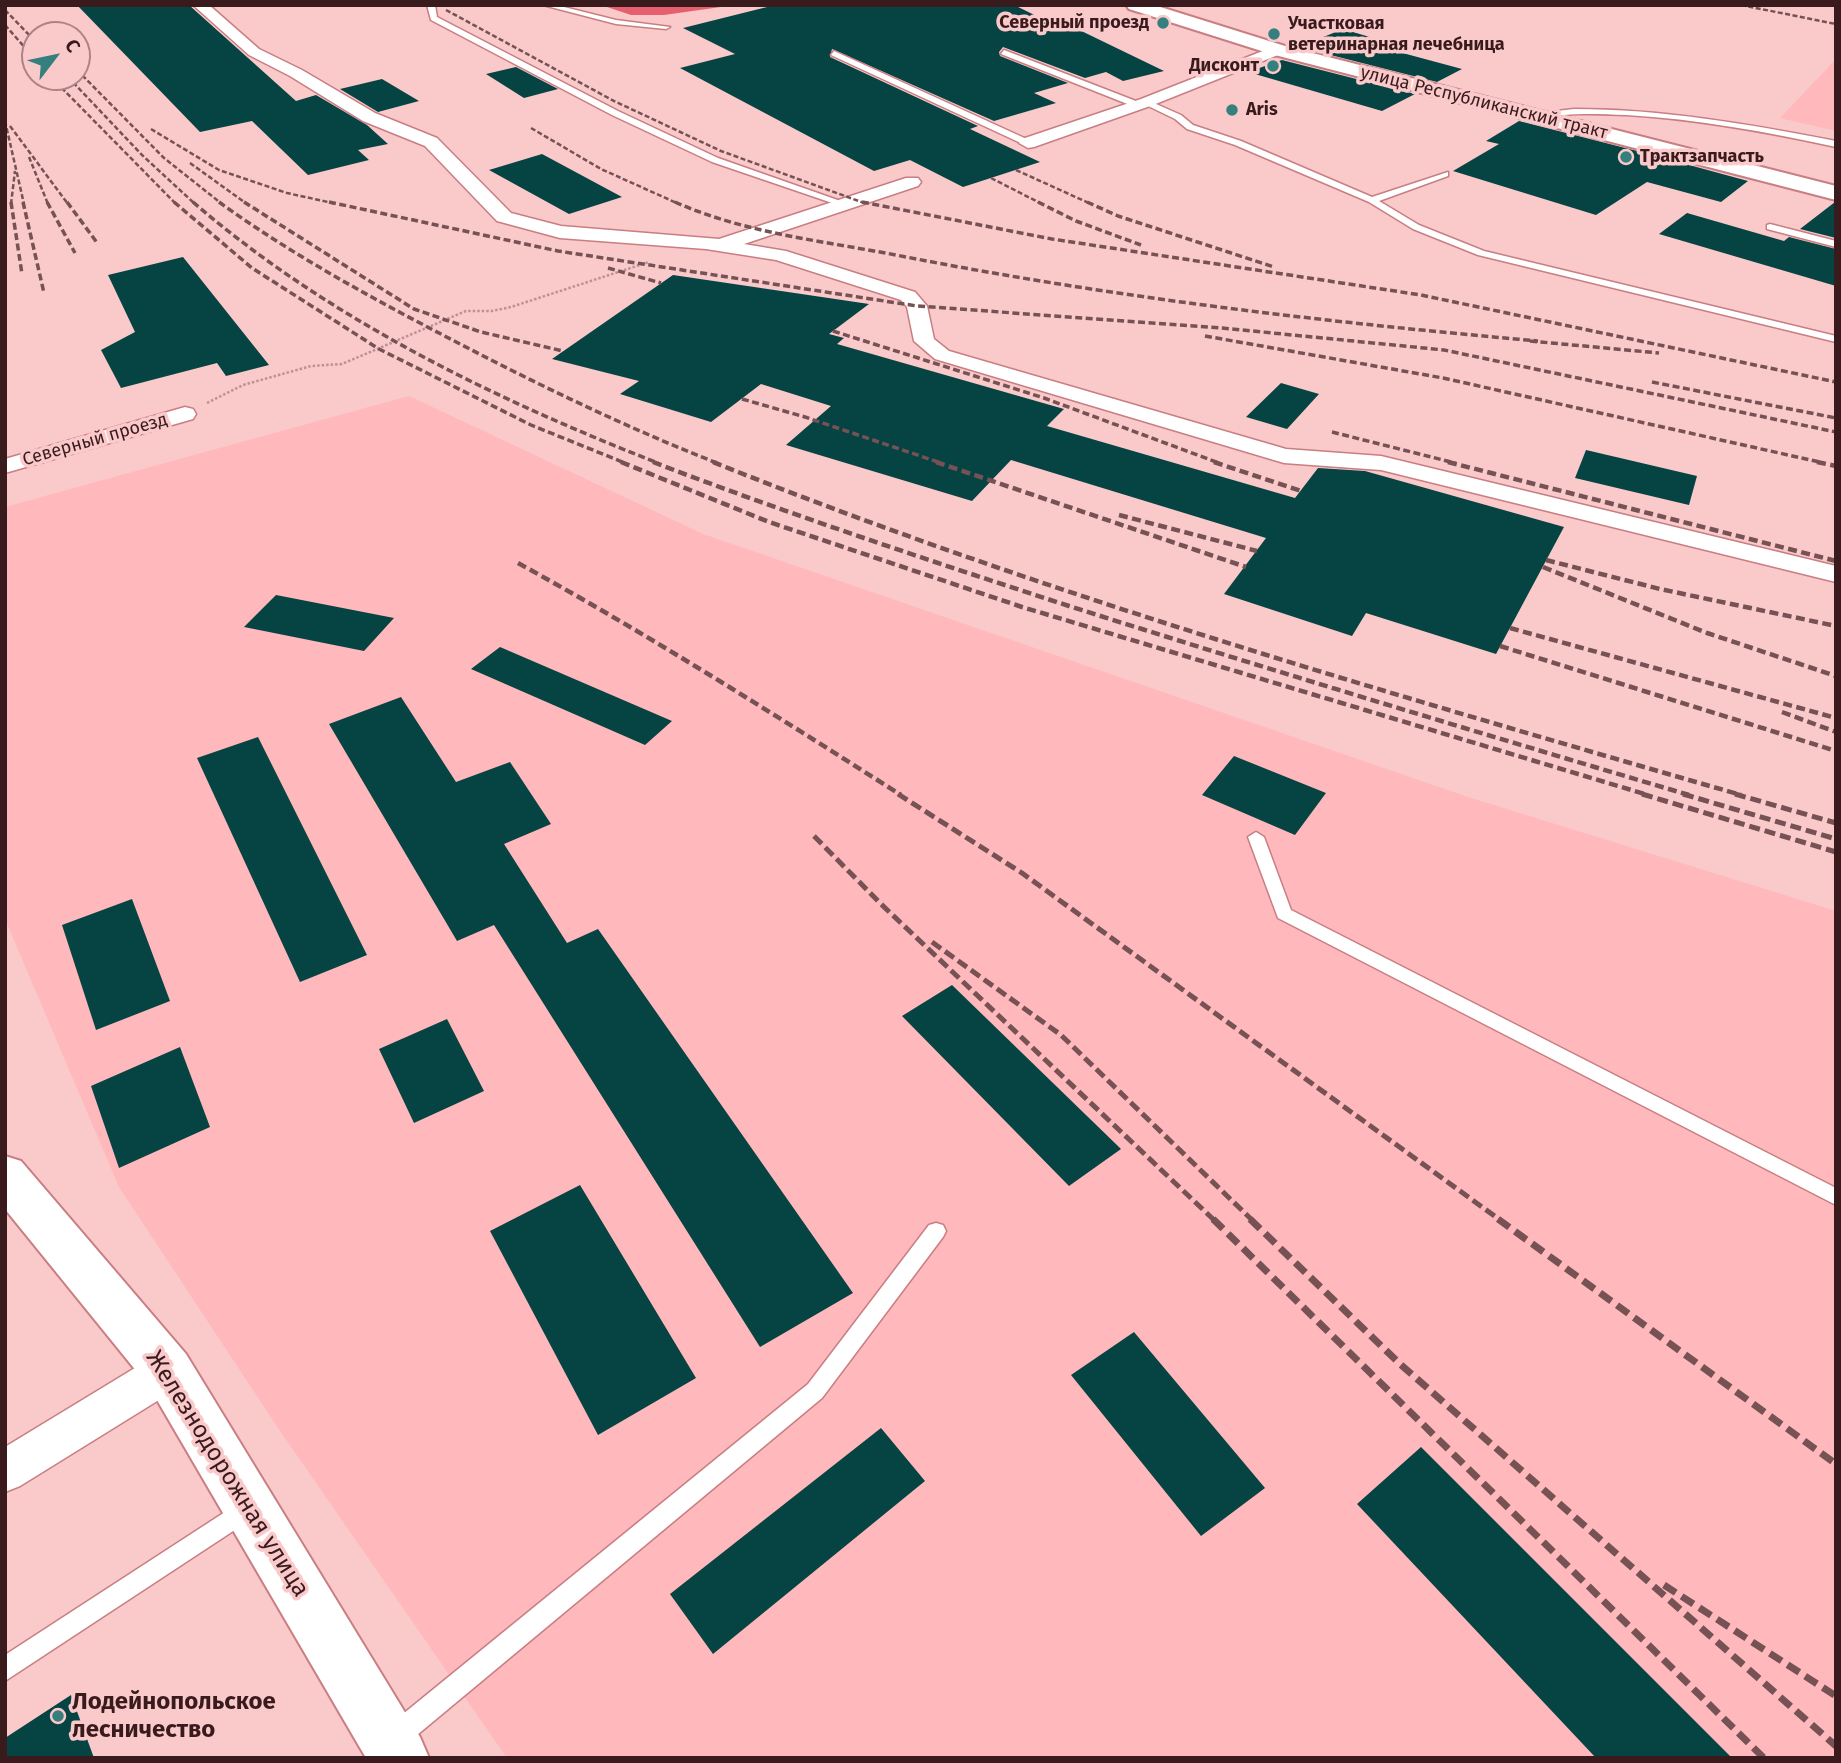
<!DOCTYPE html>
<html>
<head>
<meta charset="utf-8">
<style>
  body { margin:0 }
  #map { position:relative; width:1841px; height:1763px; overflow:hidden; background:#fac9ca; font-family:"Fira Sans",sans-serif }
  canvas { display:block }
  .frame { position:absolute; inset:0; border:7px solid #391b1e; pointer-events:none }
  .north { position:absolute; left:21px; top:21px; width:70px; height:70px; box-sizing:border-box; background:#fac9ca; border:2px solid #ad8385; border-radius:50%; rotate:58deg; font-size:19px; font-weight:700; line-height:28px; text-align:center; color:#391b1e }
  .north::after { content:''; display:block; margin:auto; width:24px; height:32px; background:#367f7f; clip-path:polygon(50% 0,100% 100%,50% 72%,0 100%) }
</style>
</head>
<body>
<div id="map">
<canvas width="1841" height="1763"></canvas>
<div class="frame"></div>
<div class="north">С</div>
</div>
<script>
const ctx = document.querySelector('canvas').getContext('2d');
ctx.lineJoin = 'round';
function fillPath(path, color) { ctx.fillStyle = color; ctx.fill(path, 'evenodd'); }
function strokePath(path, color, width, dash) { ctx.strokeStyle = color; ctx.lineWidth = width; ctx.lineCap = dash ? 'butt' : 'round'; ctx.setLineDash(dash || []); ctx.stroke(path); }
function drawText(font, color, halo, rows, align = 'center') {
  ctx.font = font + ' "Fira Sans",sans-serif'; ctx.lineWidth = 7; ctx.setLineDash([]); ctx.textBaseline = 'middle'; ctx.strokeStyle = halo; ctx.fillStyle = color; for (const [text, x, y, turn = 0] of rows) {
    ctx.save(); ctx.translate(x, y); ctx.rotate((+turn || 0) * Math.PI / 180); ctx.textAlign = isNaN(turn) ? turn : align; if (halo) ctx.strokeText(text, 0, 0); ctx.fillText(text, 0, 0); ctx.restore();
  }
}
fillPath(new Path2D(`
  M1836 59V131L1780 118Z
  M409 396 703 534 1468 797 1836 911V1758H507L280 1431 119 1187 5 919V507Z`), '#ffb8bb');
fillPath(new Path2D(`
  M601 5H735L664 15H631Z`), '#e55f6e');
fillPath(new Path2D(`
  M77 5H189L296 101 316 95 367 125 388 144 358 150 369 160 308 175 252 121 200 132Z
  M775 5H1014L1059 27 1069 25 1164 71 1123 81 1106 72 1085 78 1003 47 999 52 1000 56 1068 83 1034 93 1056 103 994 121 832 49 830 57 978 126 970 129 1040 162 963 187 910 160 874 171 680 68 735 54 683 28Z
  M1343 29 1393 44 1384 48 1462 69 1437 82 1299 47Z
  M1282 60 1415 94 1382 111 1248 72Z
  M516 67 558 89 524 98 486 74Z
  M382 79 419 101 378 112 340 89Z
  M1519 121 1645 153 1748 181 1721 202 1647 182 1596 215 1453 171 1499 144 1486 141Z
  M542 154 622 197 569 214 489 170Z
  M1835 202 1836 238 1800 229Z
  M1687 213 1784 241 1789 237 1836 249V286L1659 234Z
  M183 257 269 365 226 376 217 363 121 388 101 350 135 332 108 275Z
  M673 275 869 304 829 334 844 338 837 344 1064 409 1047 426 1295 498 1318 468 1365 471 1564 527 1496 654 1366 613 1352 636 1224 594 1266 538 1011 460 972 501 786 445 831 406 761 384 711 422 620 394 639 381 552 359Z
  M1281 383 1319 394 1287 429 1246 417Z
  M1586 450 1697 476 1689 505 1575 478Z
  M276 595 394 618 364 651 244 627Z
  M500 647 672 721 645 745 471 669Z
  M401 697 456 782 510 762 551 824 504 844 567 943 598 929 853 1293 760 1347 494 925 457 941 329 724Z
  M258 737 367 955 300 982 197 758Z
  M1234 756 1326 793 1295 835 1202 795Z
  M132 899 170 1001 96 1030 62 925Z
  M952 985 1121 1149 1069 1186 902 1016Z
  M447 1019 484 1091 414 1123 379 1049Z
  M180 1047 210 1127 119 1168 91 1086Z
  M580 1185 696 1378 598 1435 490 1231Z
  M1134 1332 1265 1488 1201 1536 1071 1375Z
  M881 1428 925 1481 713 1654 670 1594Z
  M1421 1447 1732 1758H1596L1357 1504Z
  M71 1695 94 1758H5V1738Z`), '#064343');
const service = new Path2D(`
  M427 5H435L437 17 618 111 718 158 849 204 841 206 712 162 612 115 431 20Z
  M543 5H556L616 20 670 27 666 29 616 24Z
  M1004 50 1141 103 1142 105 1135 107 1001 54Z
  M834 51 1031 141 1032 143 1025 145 831 55Z
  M1147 100 1181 115 1193 125 1241 141 1372 197 1448 172V176L1379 201 1419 225 1484 251 1836 336V342L1478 255 1413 229 1369 202 1235 145 1187 129 1175 119 1144 104Z
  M1574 109C1662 109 1749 124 1836 141V147C1767 132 1697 119 1626 115 1597 114 1568 112 1540 119L1536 117 1548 112Z
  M1770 224 1836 241V247L1767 229V225Z
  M1256 832 1264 837 1291 910 1836 1188V1205L1278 918 1248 837Z
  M936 1223 943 1225 946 1231 943 1237 822 1398 405 1745 396 1748 387 1745 384 1736 387 1727 808 1384 929 1225Z
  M245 1499 253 1502 256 1510 253 1518 5 1681V1655Z`);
const minor = new Path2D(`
  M193 5H209L259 49 302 70 375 113 437 138 511 213 561 226 719 239 906 178H918L921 182 918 186 744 244 786 251 915 292 927 306 934 339 949 351 1286 449 1381 456 1836 566V582L1381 470 1284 463 935 359 914 341 907 307 901 300 776 260 706 249 560 238 497 221 425 146 363 121 290 76 249 55Z
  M1278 45 1283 47 1286 50 1283 53 1153 105 1034 147 1028 148 1019 143 1022 139 1141 99Z
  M185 407 193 409 196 414 193 419 5 473V459Z
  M168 1352 183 1357 189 1371 183 1385 20 1486 5 1492V1447L153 1357Z`);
const tertiary = new Path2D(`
  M5 1156 21 1161 186 1354 420 1737 429 1758H366L150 1388 5 1209Z`);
const primary = new Path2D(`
  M1126 5H1154L1285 46 1836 186V200L1271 54 1129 9Z`);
strokePath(service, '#c97e82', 3);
strokePath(minor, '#c97e82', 3);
strokePath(tertiary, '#c97e82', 4);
strokePath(primary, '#c97e82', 4);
strokePath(new Path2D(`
  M207 403 243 385 311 366 342 364 466 311H492L511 307 649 262`), '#bc9193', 2.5, [2.5, 2]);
fillPath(service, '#fff');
fillPath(minor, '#fff');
fillPath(tertiary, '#fff');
fillPath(primary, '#fff');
strokePath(new Path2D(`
  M1741 5 1836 24
  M5 10 35 41
  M446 10 614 101 721 151 867 204
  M5 25 35 59
  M77 70 164 158 222 204
  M51 77 176 204
  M68 77 142 155 195 204
  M5 121 24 204
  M10 126 68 204
  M531 128 601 169 679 204
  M151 129 219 170 287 193 337 204
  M29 157 48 204
  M190 163 247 204
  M1016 170 1091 204
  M991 178 1042 204
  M11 204 15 171`), '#765254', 2.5, [5, 2.5]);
strokePath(new Path2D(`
  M11 202 22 274
  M23 202 44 293
  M47 202 75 253
  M67 202 98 244
  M174 202 252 268 379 349 531 425 625 463
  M193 202C327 318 494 399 658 463
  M219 202C295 257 379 302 462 345 545 388 630 429 717 463
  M244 202 414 309 481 332 563 351
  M329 202 558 251 917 306 1222 328 1444 350 1836 432
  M675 202C744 233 823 241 896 255 1109 297 1323 322 1538 341
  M862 202 1052 239 1421 295 1836 382
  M1038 202 1076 221 1141 245
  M1087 202 1118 216 1274 267
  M608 268 661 283
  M833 331 1044 398 1219 463
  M1205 336 1443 378 1824 463
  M1530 341 1659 353
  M1652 382 1836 418
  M742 399 805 417 941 463
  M1332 432 1455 463`), '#765254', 3.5, [7, 3.5]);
strokePath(new Path2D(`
  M621 462 769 522 1022 607 1648 795
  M653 462C791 515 931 561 1072 607 1277 672 1483 734 1689 795
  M713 462C1047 596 1395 695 1741 795
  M936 462 1246 567
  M1214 462 1301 491
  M1448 462 1836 561
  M1817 462 1836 466
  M1119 515 1257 551
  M1546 560 1660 589 1836 626
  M518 563C649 635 775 715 901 795
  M1543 567 1707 633 1836 676
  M1510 628 1836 718
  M1500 646 1836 751
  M1782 712 1836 732`), '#765254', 4.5, [9, 4.5]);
strokePath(new Path2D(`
  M898 794 1022 873 1500 1220
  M1642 794 1836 852
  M1683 794 1836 839
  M1735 794 1836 823
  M814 836 881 904 1214 1220
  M932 942 1061 1035 1252 1220`), '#765254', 5, [11, 5]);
strokePath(new Path2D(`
  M1213 1219 1764 1758
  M1250 1219 1400 1364 1836 1746
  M1498 1219 1836 1464
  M1664 1585 1836 1696`), '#765254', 7, [14, 7]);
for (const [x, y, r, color] of [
  [1163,23,7,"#367f7f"],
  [1274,34,7,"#367f7f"],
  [1273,66,7,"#367f7f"],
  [1232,110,7,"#367f7f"],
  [1626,157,7,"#367f7f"],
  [58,1716,7,"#367f7f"]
]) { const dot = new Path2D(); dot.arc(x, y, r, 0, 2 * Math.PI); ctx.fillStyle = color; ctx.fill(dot); strokePath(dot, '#fac9ca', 2.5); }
drawText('bold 18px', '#391b1e', '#fac9ca', [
  ["Северный проезд",1149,23,"right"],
  ["Участковая",1288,24],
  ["ветеринарная лечебница",1288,45],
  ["Дисконт",1259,66,"right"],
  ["Aris",1246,110],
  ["Трактзапчасть",1640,157]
], 'left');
drawText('18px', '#391b1e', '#fac9ca', [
  ["улица Республиканский тракт",1484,103,14],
  ["Северный проезд",95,440,-16]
]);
drawText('24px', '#391b1e', '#fac9ca', [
  ["Железнодорожная улица",227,1474,58]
]);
drawText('bold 24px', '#391b1e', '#fac9ca', [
  ["Лодейнопольское",72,1702],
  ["лесничество",72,1730]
], 'left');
</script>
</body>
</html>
